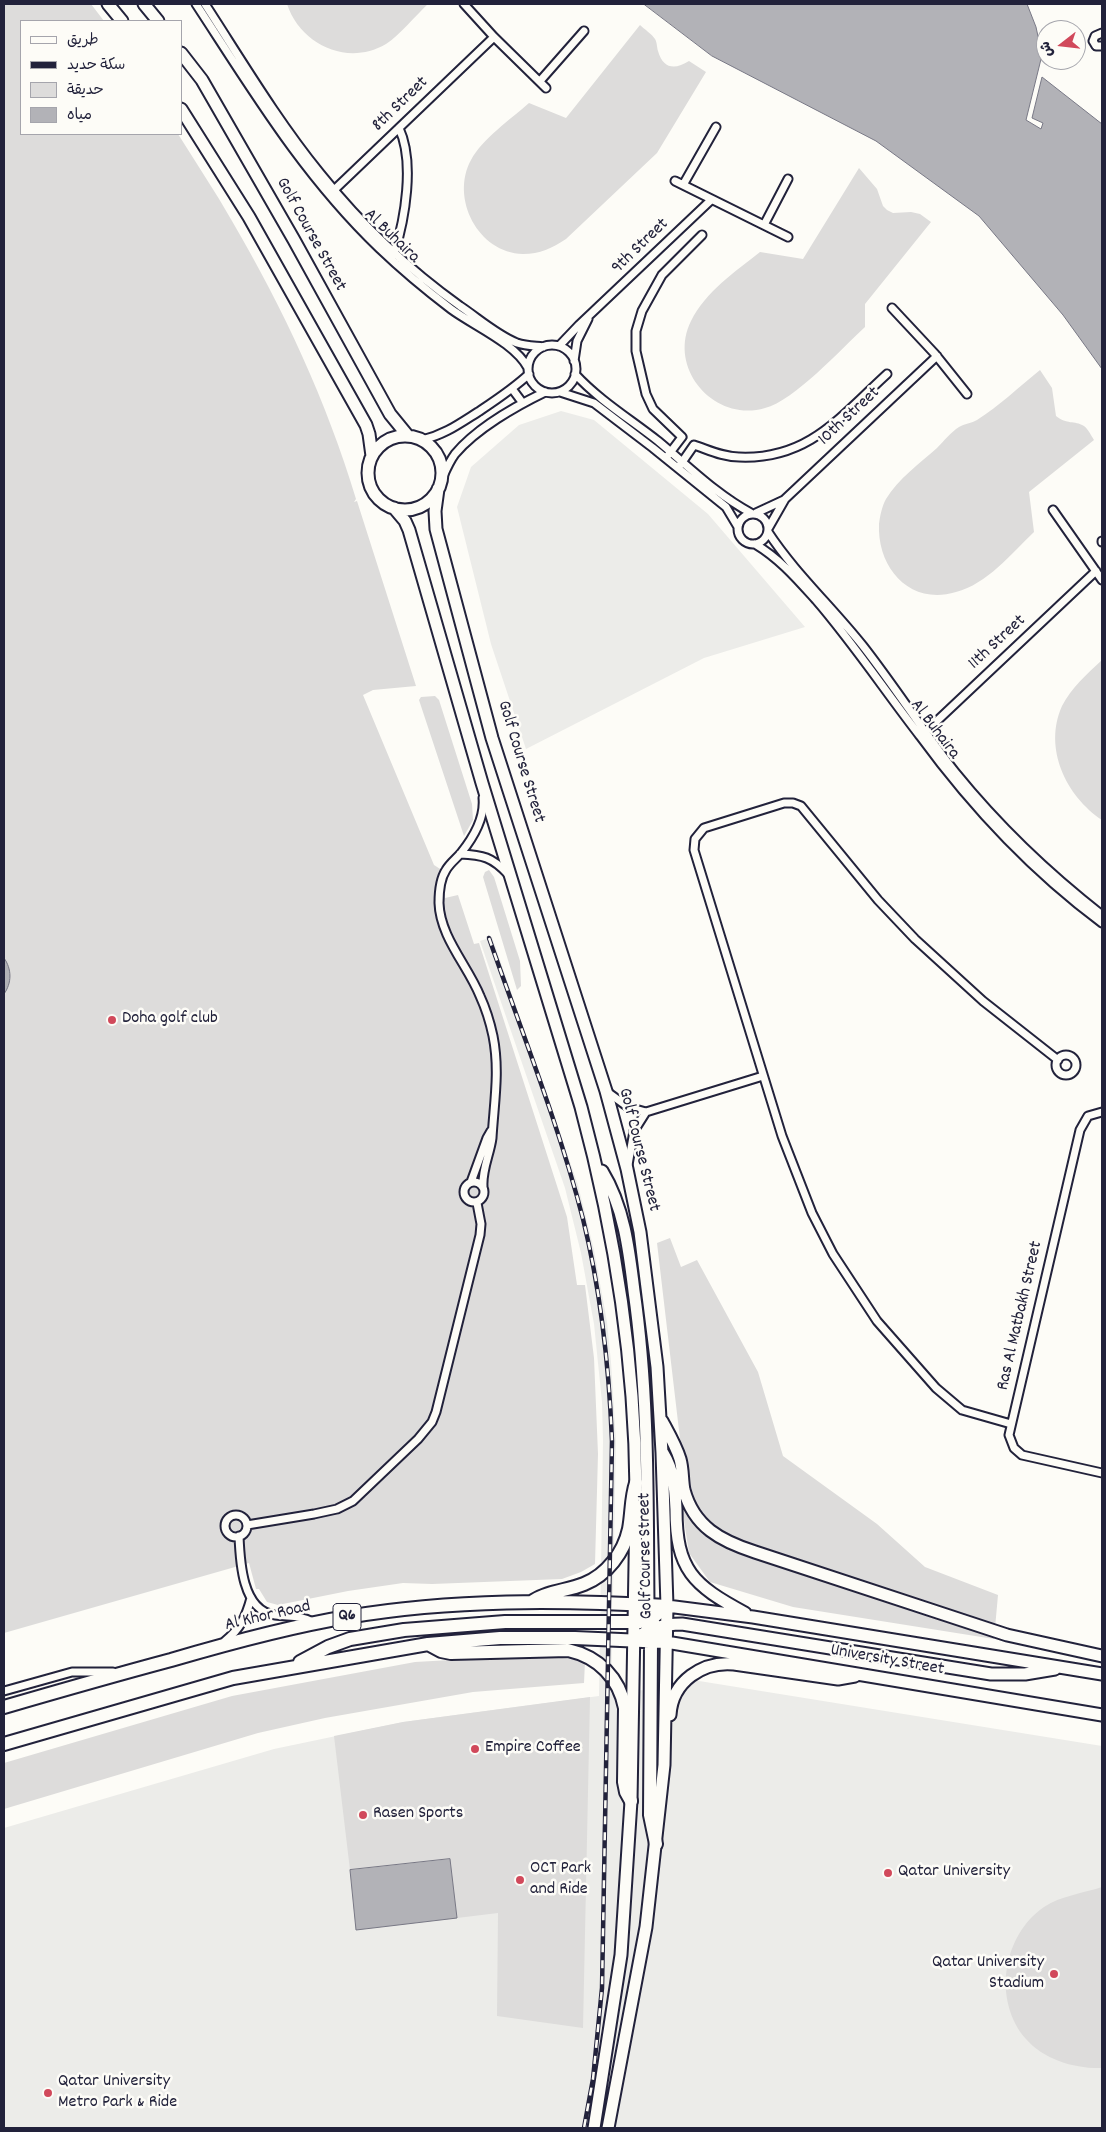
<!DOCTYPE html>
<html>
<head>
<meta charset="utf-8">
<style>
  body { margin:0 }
  #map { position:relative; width:1106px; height:2132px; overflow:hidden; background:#fdfcf7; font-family:Dekko,"Playpen Sans Arabic",sans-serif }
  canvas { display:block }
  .frame { position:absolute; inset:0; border:5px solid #22223b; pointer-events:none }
  .legend { position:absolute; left:20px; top:20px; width:162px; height:115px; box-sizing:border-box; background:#fdfcf7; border:1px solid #a5a5ac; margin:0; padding:6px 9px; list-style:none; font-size:15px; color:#22223b }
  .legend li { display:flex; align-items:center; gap:10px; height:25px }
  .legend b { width:25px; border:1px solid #a5a5ac }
  .north { position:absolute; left:1036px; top:20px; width:50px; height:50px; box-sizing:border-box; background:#fdfcf7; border:1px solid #a5a5ac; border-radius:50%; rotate:254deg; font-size:14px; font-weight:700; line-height:20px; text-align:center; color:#22223b }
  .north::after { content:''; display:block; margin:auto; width:18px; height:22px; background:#d1495b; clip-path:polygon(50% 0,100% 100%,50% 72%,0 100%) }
</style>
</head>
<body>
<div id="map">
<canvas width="1106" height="2132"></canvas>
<div class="frame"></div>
<ul class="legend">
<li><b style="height:6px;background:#fdfcf7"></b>طريق</li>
<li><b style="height:6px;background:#22223b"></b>سكة حديد</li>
<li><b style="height:14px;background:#dddcdb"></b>حديقة</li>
<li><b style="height:14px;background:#b2b2b7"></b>مياه</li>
</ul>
<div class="north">ش</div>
</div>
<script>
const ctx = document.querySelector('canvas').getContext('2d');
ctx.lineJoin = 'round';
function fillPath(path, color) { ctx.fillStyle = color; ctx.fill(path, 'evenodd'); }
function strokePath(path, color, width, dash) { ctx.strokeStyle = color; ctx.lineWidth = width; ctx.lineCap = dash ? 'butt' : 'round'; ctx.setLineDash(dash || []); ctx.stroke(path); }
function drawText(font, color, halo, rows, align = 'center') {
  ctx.font = font + ' Dekko,sans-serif'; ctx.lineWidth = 5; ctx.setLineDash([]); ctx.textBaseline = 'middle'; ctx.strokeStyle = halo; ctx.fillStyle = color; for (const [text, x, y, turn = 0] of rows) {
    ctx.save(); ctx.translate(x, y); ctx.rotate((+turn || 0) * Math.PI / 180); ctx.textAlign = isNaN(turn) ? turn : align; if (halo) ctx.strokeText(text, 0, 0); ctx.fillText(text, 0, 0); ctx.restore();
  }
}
fillPath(new Path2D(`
  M561 411 594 420 708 514 805 627 704 658 526 749 491 644 457 507 471 467 519 425Z
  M492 937 578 1185 594 1250 607 1322 611 1362 616 1441 611 1694 692 1684 693 1680 1102 1746V2128H4V1828L274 1749 403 1722 599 1696 603 1441 602 1402 594 1324 581 1253 565 1188 480 941Z`), '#ecece9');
fillPath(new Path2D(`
  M4 4H91L104 21H21V134H178C196 163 215 191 232 221 283 308 327 402 356 499L354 502 357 501 416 686 373 690 363 695 434 865 448 874 444 886 445 898 458 895 474 944 479 943 567 1217 577 1285H585L594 1358 598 1454 595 1564 581 1572 562 1579 432 1584 403 1583 348 1591 278 1605 267 1602 259 1589H256L249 1563 4 1633Z
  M287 4H428C416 15 400 35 386 44 347 67 300 44 287 4Z
  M640 25C644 29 652 34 655 39 657 42 657 48 658 51 663 69 675 70 689 61L706 72 657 153 566 239C552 248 540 254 523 254 478 253 450 198 471 160 482 139 511 119 529 103L566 118Z
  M859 168 877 189 883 206 887 210 893 213 911 212 920 214 931 222 865 304V327C841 349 794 401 765 408 715 423 667 369 691 321 706 291 735 272 760 252L803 259Z
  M1040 370 1052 388 1056 416C1067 425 1074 420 1084 426 1088 429 1091 435 1094 440L1029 492 1034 532C1011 554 987 584 956 592 910 606 877 568 879 524 880 516 882 506 886 499 898 479 920 463 937 448 944 441 951 432 959 427 964 424 972 423 977 420 999 406 1019 387 1040 370Z
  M1102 660V820C1066 796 1043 748 1062 706 1071 688 1087 674 1102 660Z
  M435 696 439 700 472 804 473 820 464 836 419 700 421 697Z
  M489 870 494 877 520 961 521 986 517 990 483 877 485 872Z
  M670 1238 681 1267 697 1260 758 1372 783 1456 877 1524 925 1567 998 1595 994 1639 793 1607 710 1582 689 1553 683 1514 680 1439 657 1243Z
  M539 1655 585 1661 584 1683 473 1692 325 1718 258 1733 4 1809V1763L232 1696 415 1662Z
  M590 1697 583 2028 497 2016 498 1913 457 1918 450 1859 350 1870 334 1736 403 1722Z
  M1102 1887V2068C1076 2069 1044 2060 1026 2039 992 2000 1003 1935 1044 1907 1060 1896 1084 1893 1102 1887Z`), '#dddcdb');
const water = new Path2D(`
  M644 4H1027L1036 27 1042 55 1026 120 1041 129 1043 123 1032 118 1042 77 1102 124V369L1063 315 979 216 876 141 712 56Z
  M4 958C12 969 12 983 4 994Z
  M450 1859 457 1918 356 1930 350 1870Z`);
fillPath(water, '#b2b2b7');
strokePath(water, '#787885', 1);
const street = new Path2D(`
  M196 4C253 91 303 175 379 248 402 270 426 290 451 309 474 326 515 343 528 368
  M205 4C242 61 277 120 320 173 360 223 408 269 460 306 478 318 497 335 517 343 526 346 535 346 543 347
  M464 4 494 37 546 88
  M1102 33 1095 36 1093 41 1096 46H1102
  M540 81 584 31
  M675 181 788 237
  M683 185 716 127
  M332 192 494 37
  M764 225 788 179
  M394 254C405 219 415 162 399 128
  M892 308 935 354 967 394
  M528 369a24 24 0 1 1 48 0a24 24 0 1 1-48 0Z
  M559 346 579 325 711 200
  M574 361 577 341 588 319
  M575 374C599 400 630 419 658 441 688 466 717 495 751 513
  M513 390 522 402
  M560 392 594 403 653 448 726 507 738 527
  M422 440C444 435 459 424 478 412 496 400 513 389 529 374
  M666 458 682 437 653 409 646 394 636 351V331L642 311 662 275 702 235
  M678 468 694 445C709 450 723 457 739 457 808 460 840 417 887 374
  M441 481C445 472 449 462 455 454 476 429 516 406 545 392
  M1053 510 1102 580
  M756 513 784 500
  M738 529a15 15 0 1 1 30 0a15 15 0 1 1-30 0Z
  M769 527 785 499 937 356
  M768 532C794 572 833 608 863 646 895 687 923 731 955 772 998 825 1048 873 1102 915
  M1102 541V542
  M755 544C780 559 797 579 816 600 854 644 885 691 920 736 972 807 1032 871 1102 923
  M922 735 1096 571
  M460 854C483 855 492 857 508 874
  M1056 1065a10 10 0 1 1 20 0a10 10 0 1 1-20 0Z
  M606 1091 628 1107 646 1112 763 1076
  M1102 1112 1088 1116 1080 1130 1009 1435 1014 1448 1022 1455 1102 1473
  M628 1165 634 1131 646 1112
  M464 1192a10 10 0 1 1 20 0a10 10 0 1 1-20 0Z
  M471 1182 487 1138 491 1131
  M483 1186C482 1169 490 1154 492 1138 494 1103 500 1071 493 1036 490 1022 486 1009 480 996 468 966 440 937 439 903 439 892 440 879 446 870 450 863 456 859 461 853 473 838 485 818 483 798
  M1011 1424 962 1410 936 1388 877 1321 833 1254 812 1213 782 1136 694 850 695 839 704 828 784 803H793L801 806 878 900 915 939 983 1001 1058 1060
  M225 1526a11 11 0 1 1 22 0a11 11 0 1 1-22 0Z
  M247 1525 314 1514 337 1509 353 1501 418 1439 432 1422 436 1412 480 1235 481 1224 477 1203
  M239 1536C240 1561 242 1611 275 1615 289 1617 300 1615 313 1622
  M225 1641C240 1629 246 1617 251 1598
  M4 1691 72 1672H113`);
const primary = new Path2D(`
  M108 4 122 21
  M144 4 158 21
  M181 53 202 80 294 240 390 414 408 436
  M181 109 249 217 366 425 369 434 372 456
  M368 473a37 37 0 1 1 74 0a37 37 0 1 1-74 0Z
  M438 489 435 511 436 529 492 738 606 1091 627 1169 640 1232 657 1367 662 1453 667 1606 664 1765 646 1927 608 2128
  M394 508 405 521 409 530 482 783 581 1107C615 1233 635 1360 636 1490
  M602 1171C624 1207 629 1250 634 1291 649 1395 647 1500 648 1605L655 1627 666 1642
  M662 1421C669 1434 676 1446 680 1459 683 1469 682 1480 684 1490 694 1527 721 1541 755 1552L1007 1635 1102 1656
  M663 1453C674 1471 675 1488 676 1509 676 1570 693 1585 745 1613
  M667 1606 753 1617 1102 1674
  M634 1640C648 1628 664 1624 682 1624L991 1674H1025L1055 1669
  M666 1642 1102 1715
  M670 1715C672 1681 703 1661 734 1664L838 1679 855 1676
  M594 2128 621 1955 631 1801 636 1506`);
const highway = new Path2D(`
  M533 1601C548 1591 567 1591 584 1584 607 1575 624 1552 629 1529 632 1513 631 1498 636 1483
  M643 1614 649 1629 651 1641 650 1815 656 1844
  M428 1644 441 1651 451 1653 568 1650C599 1657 619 1678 625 1708L624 1782 626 1792 631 1801
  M300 1662 328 1647 350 1639 404 1630 505 1622H640L651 1619 667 1606
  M4 1707C59 1691 115 1675 171 1660 229 1643 287 1627 347 1617 453 1599 560 1600 667 1606
  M4 1744 233 1678 428 1644 500 1638H575L666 1642`);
strokePath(street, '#22223b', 11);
strokePath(primary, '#22223b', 15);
strokePath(highway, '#22223b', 16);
strokePath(street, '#fdfcf7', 7);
strokePath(primary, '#fdfcf7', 11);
strokePath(highway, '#fdfcf7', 12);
const rail = new Path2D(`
  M489 938C521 1030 559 1125 583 1219 601 1292 609 1366 612 1441L602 1988 593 2079 584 2128`);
strokePath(rail, '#22223b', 4.5);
strokePath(rail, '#fdfcf7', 2.5, [8]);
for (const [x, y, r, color] of [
  [112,1020,5,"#d1495b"],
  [475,1749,5,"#d1495b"],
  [363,1815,5,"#d1495b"],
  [888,1873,5,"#d1495b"],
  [520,1880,5,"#d1495b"],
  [1054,1974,5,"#d1495b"],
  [48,2093,5,"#d1495b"]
]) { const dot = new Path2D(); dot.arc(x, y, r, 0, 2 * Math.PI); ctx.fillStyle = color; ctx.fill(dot); strokePath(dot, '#fdfcf7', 2); }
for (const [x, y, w] of [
  [347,1617,28]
]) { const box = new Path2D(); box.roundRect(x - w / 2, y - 13.5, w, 27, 4); ctx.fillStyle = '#fdfcf7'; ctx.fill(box); strokePath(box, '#22223b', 1); }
drawText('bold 16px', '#22223b', null, [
  ["Q6",347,1617]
]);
drawText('18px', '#22223b', '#fdfcf7', [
  ["8th Street",401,105,-44],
  ["Golf Course Street",310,235,61],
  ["Al Buhaira",391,237,44],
  ["9th Street",641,247,-44],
  ["10th Street",850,417,-43],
  ["11th Street",998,643,-43],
  ["Al Buhaira",934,730,53],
  ["Golf Course Street",520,762,73],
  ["Golf Course Street",638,1150,76],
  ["Ras Al Matbakh Street",1021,1316,-77],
  ["Golf Course Street",647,1556,-91],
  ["Al Khor Road",268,1617,-13],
  ["University Street",887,1661,10]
]);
drawText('18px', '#22223b', '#fdfcf7', [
  ["Doha golf club",122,1020],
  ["Empire Coffee",485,1749],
  ["Rasen Sports",373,1815],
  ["OCT Park",530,1870],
  ["and Ride",530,1891],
  ["Qatar University",898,1873],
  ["Qatar University",1044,1964,"right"],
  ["Stadium",1044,1985,"right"],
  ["Qatar University",58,2083],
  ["Metro Park & Ride",58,2104]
], 'left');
</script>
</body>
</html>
